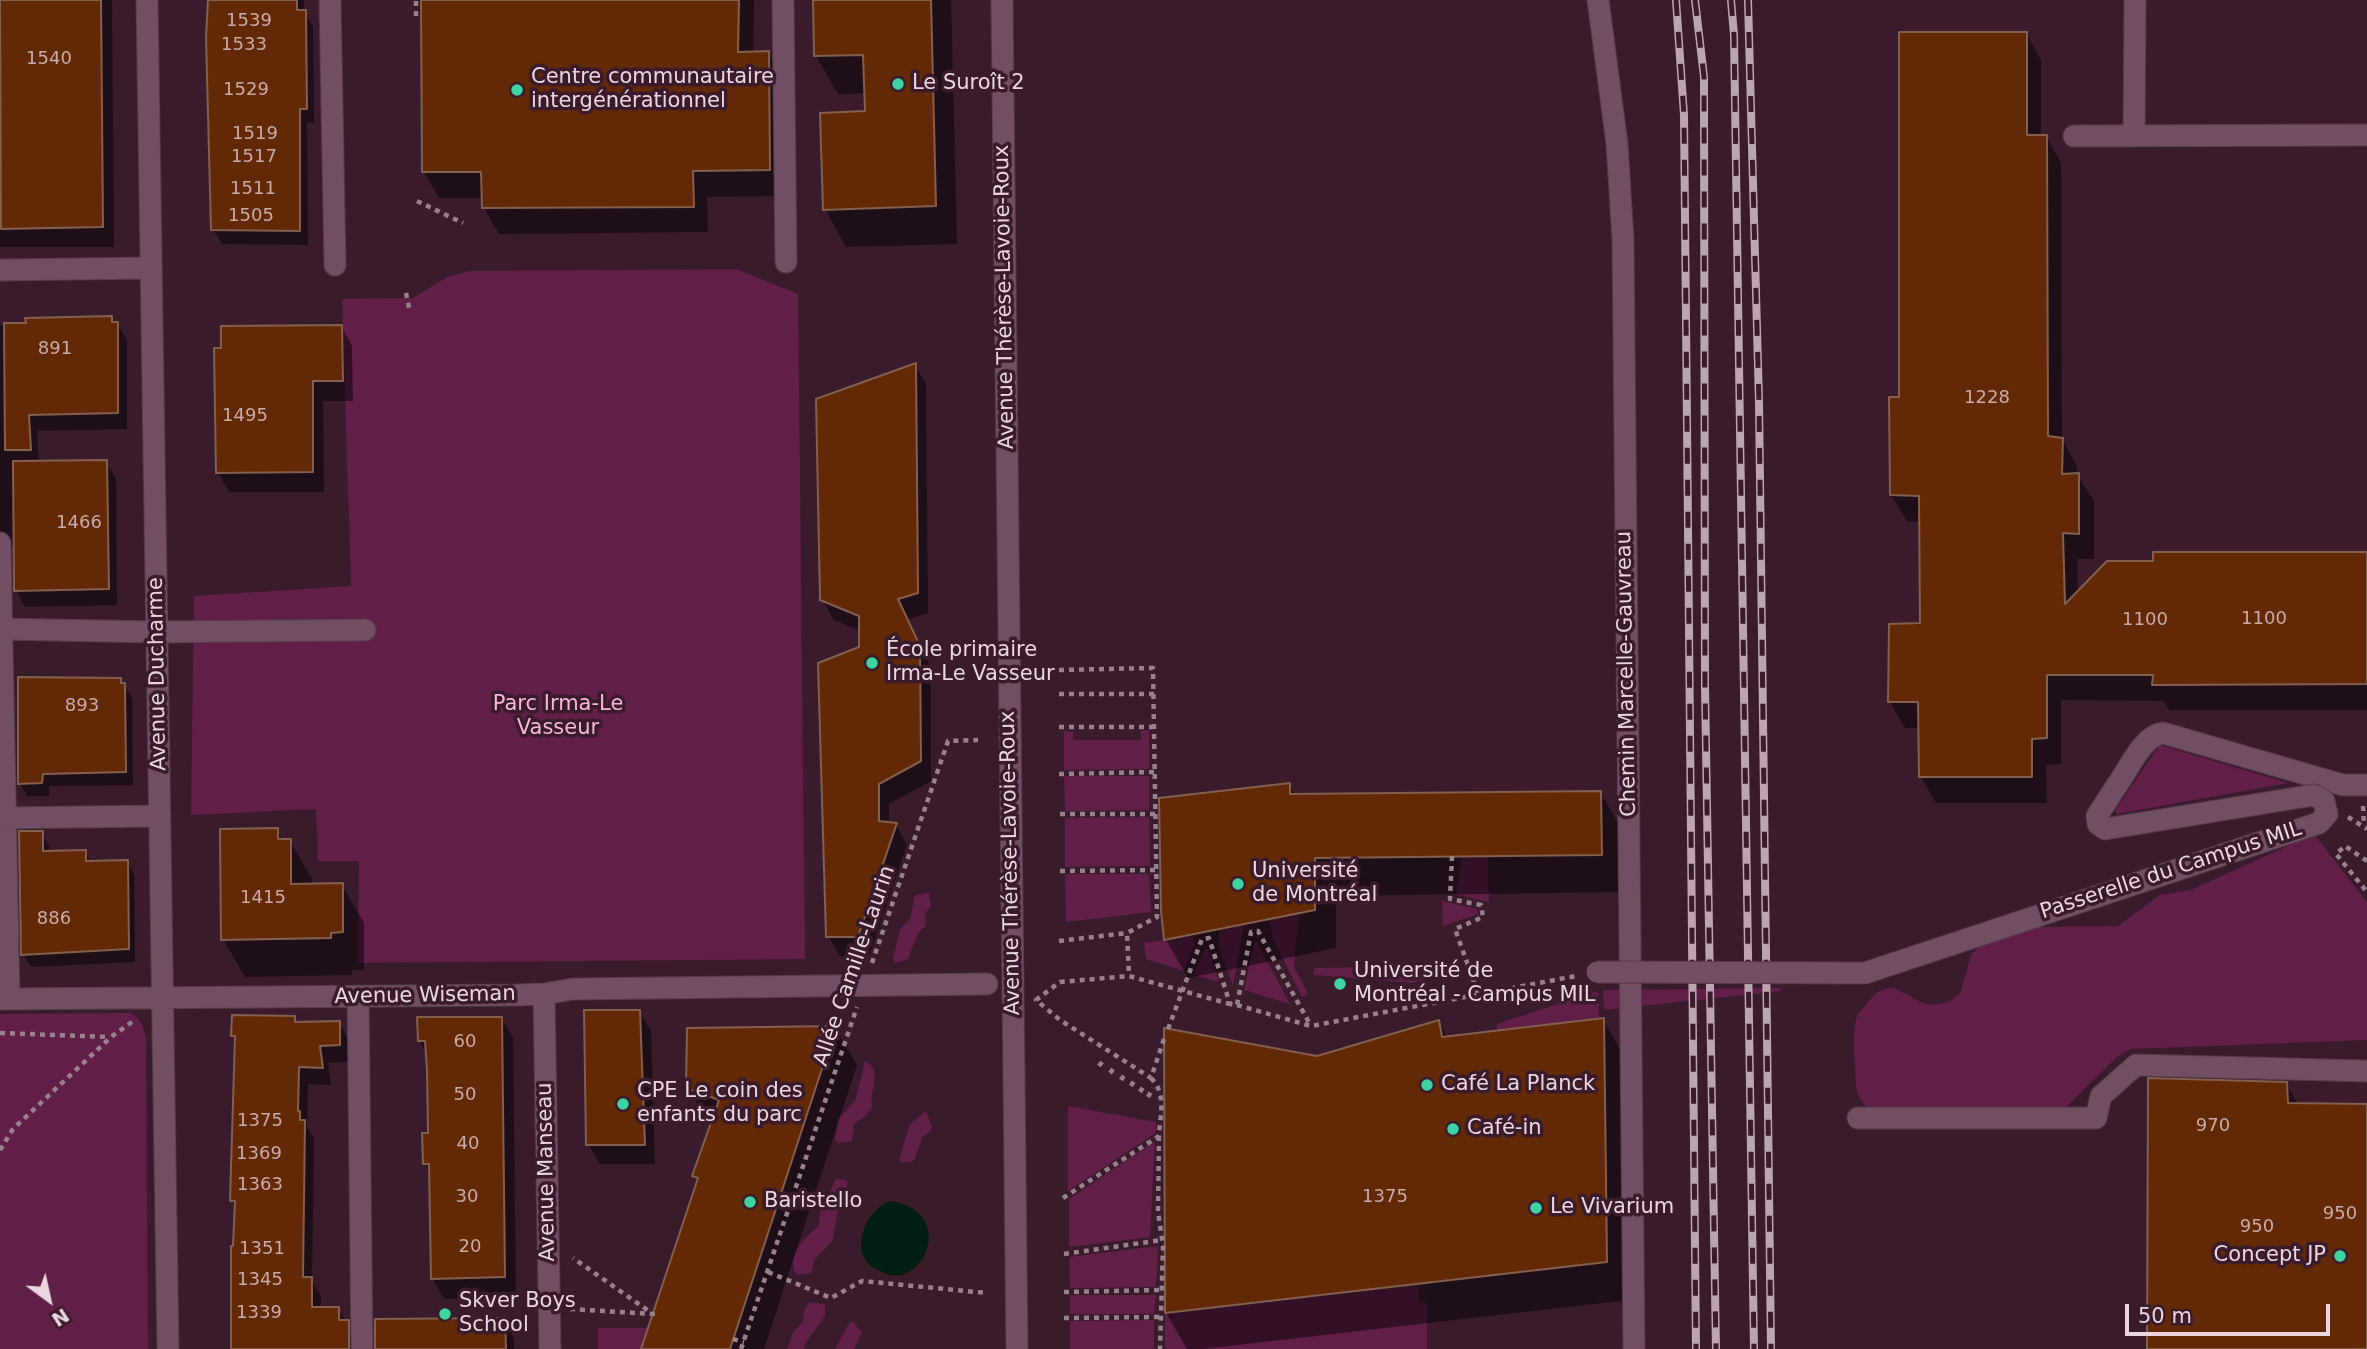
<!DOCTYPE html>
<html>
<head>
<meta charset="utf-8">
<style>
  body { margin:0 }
  #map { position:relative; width:2367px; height:1349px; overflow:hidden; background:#391b2c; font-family:"DejaVu Sans",sans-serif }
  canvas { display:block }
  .north { position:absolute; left:14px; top:1265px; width:70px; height:70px; -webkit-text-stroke:5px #391b2c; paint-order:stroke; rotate:147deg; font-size:19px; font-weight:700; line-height:28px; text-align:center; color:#ebd6e0 }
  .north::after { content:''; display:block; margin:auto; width:24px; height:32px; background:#ebd6e0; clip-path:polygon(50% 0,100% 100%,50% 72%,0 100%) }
  .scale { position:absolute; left:2125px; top:1304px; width:205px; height:32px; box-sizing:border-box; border:4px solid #ebd6e0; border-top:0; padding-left:9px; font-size:21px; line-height:24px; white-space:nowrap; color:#ebd6e0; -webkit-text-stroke:5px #391b2c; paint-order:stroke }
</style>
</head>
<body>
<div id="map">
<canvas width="2367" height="1349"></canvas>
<div class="north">N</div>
<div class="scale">50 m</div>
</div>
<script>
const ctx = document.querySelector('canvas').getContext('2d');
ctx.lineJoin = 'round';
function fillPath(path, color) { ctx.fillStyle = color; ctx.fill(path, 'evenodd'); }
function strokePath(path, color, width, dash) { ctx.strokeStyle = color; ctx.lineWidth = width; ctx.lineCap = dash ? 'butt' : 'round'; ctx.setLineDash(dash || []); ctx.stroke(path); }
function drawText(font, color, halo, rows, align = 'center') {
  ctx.font = font + ' "DejaVu Sans",sans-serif'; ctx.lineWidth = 7; ctx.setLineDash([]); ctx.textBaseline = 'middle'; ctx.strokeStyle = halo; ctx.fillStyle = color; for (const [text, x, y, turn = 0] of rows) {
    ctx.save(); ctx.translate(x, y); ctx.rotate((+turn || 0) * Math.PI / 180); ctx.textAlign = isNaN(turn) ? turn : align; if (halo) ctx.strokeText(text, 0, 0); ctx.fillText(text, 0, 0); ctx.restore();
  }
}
fillPath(new Path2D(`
  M736 269 798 294 805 959 358 963 359 861H318L316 809 191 815 194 596 351 586 342 299 413 298 447 277 469 271Z
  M1149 730V769L1064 770V731L1073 732V740H1141V731Z
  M2159 746H2163L2288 783 2117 814 2115 810Z
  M1064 776H1149V810L1065 811Z
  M1149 817 1150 866 1065 867V818Z
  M2314 834 2367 902V1040L2130 1049 2117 1057 2064 1109 1869 1110C1862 1102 1857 1096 1856 1085 1856 1067 1851 1037 1856 1020 1857 1013 1864 1008 1868 1002 1897 965 1910 1014 1944 1003 1951 1001 1957 997 1961 991L1971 955 1977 948 2038 927 2118 926 2160 895 2191 890Z
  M1462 856H1488L1489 902 1456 894Z
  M1065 874H1149L1151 912 1066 922Z
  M929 892 931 906 925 914 926 925 917 935 908 959 895 963 893 959 900 929 910 919 915 895Z
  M1442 901 1477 909 1478 914 1443 926Z
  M1299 914 1294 967 1308 994 1302 997 1273 939 1269 920Z
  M1244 925 1233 986 1219 948V930Z
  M1194 935V945L1184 971 1146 959 1144 943Z
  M1255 940 1257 942 1290 1004 1244 990Z
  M1205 948 1209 950 1219 982 1194 975Z
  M1443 966 1442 975 1412 983 1314 975V968Z
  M1780 988V991L1604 1010 1603 990Z
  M1598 991 1599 1019 1497 1031V1024Z
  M129 1013C142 1018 143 1027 146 1039L148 1349H0V1014Z
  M865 1061C884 1070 869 1090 872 1107L865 1117 854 1123 852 1141 838 1143 835 1140 838 1119 855 1101Z
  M1068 1106 1156 1122V1133L1068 1191Z
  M926 1111 932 1127 929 1133 923 1136 914 1161 901 1163 899 1160 910 1124Z
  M1155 1141 1150 1237 1069 1247V1199Z
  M836 1179 846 1180 848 1183 837 1213 833 1240 814 1260 811 1273 796 1275C786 1253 805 1239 819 1225L820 1211Z
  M1158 1246 1156 1287 1070 1288 1069 1257Z
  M1418 1285 1419 1303H1427V1349H1165V1313Z
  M1070 1295H1156L1154 1314H1070Z
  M810 1302 825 1304V1316L805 1344 804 1349H787L793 1332 803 1322 804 1310Z
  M1154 1320V1349H1070V1321Z
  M850 1322 854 1323 862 1332 854 1349H835Z
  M598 1328H648L641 1349H598Z`), '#611f48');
fillPath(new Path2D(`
  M890 1201C959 1211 923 1293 882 1272 876 1269 868 1265 865 1259 853 1240 870 1208 890 1201Z`), '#001e12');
fillPath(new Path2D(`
  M0 0H112L114 247H0Z
  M209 0H304V12L313 26 314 123H307L308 245 222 244 213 229Z
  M421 0H754L753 53H768L783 79 784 196 707 197 708 232 499 234 484 208V198H439L424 172 423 9Z
  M814 0H951L957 244 846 247 825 209 867 113 866 93 838 94 816 56Z
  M2026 33 2041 60V137L2046 136 2061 163 2062 439 2077 466V475L2094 501V559H2077L2078 593 2367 554V710H2169L2164 701 2061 700V764L2046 765 2047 803H1936L1921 777 1920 728H1905L1890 702V625H1921V522L1907 521 1891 495 1901 399Z
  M111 318 114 323H117L127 340V429L37 431 39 462H106L116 479 117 605 25 607 16 590 15 548 11 546 2 548 0 551V325H27Z
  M341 326 352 346 353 401H323L324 492H229L218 473Z
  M915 365 926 384 928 613 908 619 931 668V781L889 804V824L896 825 907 845 869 956H840L828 936 861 648V631L834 620 822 599Z
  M18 679H120L132 698 133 785 49 786V796H27L20 783Z
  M1289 785 1295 795 1600 792 1622 830 1623 892 1336 896V948L1188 978 1166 940 1163 911Z
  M277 830 283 841H290L312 879V886L342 885 364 923V970H352V975L245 977 223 939Z
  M42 833 49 846V853L85 852 91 863 127 862 134 875 135 962 31 967 23 954Z
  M639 1012 651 1031 655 1164H600L588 1144Z
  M294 1018 298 1024 339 1023 349 1040V1062L328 1063 331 1085 308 1084 307 1127 314 1139 312 1282 321 1296V1309H338L358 1339V1349H233L236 1209 231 1200 236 1041 233 1036Z
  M501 1018 513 1038 516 1297 444 1299 433 1279 431 1174 425 1164 430 1135 428 1056 419 1041Z
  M1603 1020 1625 1058 1628 1300 1203 1349H1187L1166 1313V1030L1317 1058 1439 1022 1448 1039Z
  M835 1028 857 1065 764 1349H643L698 1183 694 1176 710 1126 688 1088Z
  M2286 1084 2298 1104 2367 1106V1349H2148Z
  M504 1320 514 1338V1349H376Z`), '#0007');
const building = new Path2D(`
  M0 0H101L103 227 1 229Z
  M208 0H297V10H306L307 109H300V231L211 230 206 37Z
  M421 0H739L738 52 769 51 770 170 693 171 694 207 482 208 481 172H422Z
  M813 0H931L936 206 823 210 820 113 865 111 863 55 814 56Z
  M1899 32H2027V135H2047L2048 436 2063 438 2062 474 2079 473V534L2063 533 2065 604 2107 561H2153V552H2367V684L2152 685 2153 675H2047V738L2032 739V777H1919L1918 702H1888L1889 624 1920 623 1919 496 1890 495 1889 397H1899Z
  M112 316V322H118V413L29 415 31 450H5L4 323H26L25 318Z
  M342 325 343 381H313V472L216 473 214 348H221V326Z
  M916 363 918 593 898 599 920 646 921 761 879 784V821L897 823 858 937H826L818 663 859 647V616L820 600 816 399Z
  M107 460 109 589 14 591 13 461Z
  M18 677 121 678V683H125L126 772 43 774 42 783 18 784Z
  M1290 783V794L1601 791 1602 855 1315 858V910L1164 940 1161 911 1159 798Z
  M278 828V839H291V884L343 883V932L331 933V938L221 940 220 829Z
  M19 831H43V851L86 850V861L128 860 129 949 21 955Z
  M584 1010H640L645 1145H586Z
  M232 1015 295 1016V1022L340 1021V1045L320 1046 323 1068 299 1067 298 1111H300V1120H305L303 1277H312V1307H339V1320H349V1349H231V1246H233L235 1201H230L235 1036H231Z
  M417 1017H502L505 1277 431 1279 429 1164H423L422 1133H428L427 1070 425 1041H418Z
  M1604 1018 1607 1262 1165 1313 1164 1028 1317 1056 1439 1020 1442 1037Z
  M836 1026 730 1349H641L698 1178 692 1176 719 1100 686 1088 687 1028Z
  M2148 1078 2287 1082 2288 1103 2367 1104V1349H2147Z
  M505 1318 506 1349H375V1319Z`);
fillPath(building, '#632906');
strokePath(building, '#835f4e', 2);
const minor = new Path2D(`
  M147 0 168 1349
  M330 0 335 265
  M783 0 786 262
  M1002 0 1017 1349
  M1598 0 1617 144 1623 240 1634 1349
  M2134 135 2135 0
  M2074 136 2367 135
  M0 270 151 268
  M0 543 9 999
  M0 629 157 632 365 630
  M2117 785C2129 769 2142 736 2163 733L2343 785H2367
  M0 818 160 816
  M544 994 550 1349
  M358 996 362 1349
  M0 999 517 995 544 994 573 989 987 984
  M1858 1118H2096L2101 1096 2136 1065 2367 1071`);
strokePath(minor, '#543b49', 23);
strokePath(new Path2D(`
  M416 16V0
  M417 201 463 223
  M406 293 410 312
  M1059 670 1153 668 1157 917 1127 933 1129 976
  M1059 694H1154
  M1059 727H1155
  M1059 774 1155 772
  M2363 806 2364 826
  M1060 814H1155
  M2348 817 2367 829
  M1452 856 1450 899 1481 905 1483 917 1455 929 1478 993
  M2367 861 2345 846 2336 854 2367 892
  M1060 871 1156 870
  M1059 941 1127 933
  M872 963 948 741 978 740
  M1237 1005 1311 1026 1576 976
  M1168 1029 1202 939 1209 938 1230 1004 1237 1005 1251 932 1258 931 1311 1026
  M0 1033 110 1037
  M1164 1039 1151 1078 1060 1020 1036 1000 1060 982 1129 976 1230 1004
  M1099 1066 1102 1062
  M1110 1073 1114 1068
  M1121 1080 1125 1074
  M1131 1086 1135 1079
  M1140 1092 1145 1084
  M1148 1097 1153 1088
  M1159 1136 1158 1212 1163 1246 1160 1349
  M0 1150 13 1129 111 1037 132 1022
  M1063 1198 1159 1136C1160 1115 1167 1094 1151 1078
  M1064 1254 1162 1240
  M768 1272 831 1298 862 1281 987 1293
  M1064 1292 1160 1290
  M570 1309 653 1314 573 1258
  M1064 1318 1160 1317
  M733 1339 744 1342
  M741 1349 857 1007`), '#99808d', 4.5, [5, 5]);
strokePath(minor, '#714e61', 21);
const rail = new Path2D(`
  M1676 0 1684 115 1696 1349
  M1695 0 1704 77 1705 687 1716 1349
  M1731 0 1734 35 1754 1349
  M1748 0 1759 402 1771 1349`);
strokePath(rail, '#bca5b0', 8);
strokePath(rail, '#391b2c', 5, [16]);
const minorBridge = new Path2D(`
  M1597 972 1865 973 2319 823 2327 814 2324 801 2314 795 2105 829 2098 824 2097 816 2117 785`);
strokePath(minorBridge, '#543b49', 23, []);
strokePath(minorBridge, '#714e61', 21);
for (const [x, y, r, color] of [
  [898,84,7,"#3ed4a2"],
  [517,90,7,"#3ed4a2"],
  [872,663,7,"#3ed4a2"],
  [1238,884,7,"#3ed4a2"],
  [1340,984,7,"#3ed4a2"],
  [1427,1085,7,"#3ed4a2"],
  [623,1104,7,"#3ed4a2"],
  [1453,1129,7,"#3ed4a2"],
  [750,1202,7,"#3ed4a2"],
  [1536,1208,7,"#3ed4a2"],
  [2340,1256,7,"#3ed4a2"],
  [445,1314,7,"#3ed4a2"]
]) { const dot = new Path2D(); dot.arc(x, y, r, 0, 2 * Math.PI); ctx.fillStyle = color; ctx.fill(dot); strokePath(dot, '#391b2c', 2.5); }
drawText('18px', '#c9abaa', null, [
  ["1539",249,21],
  ["1533",244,45],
  ["1540",49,59],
  ["1529",246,90],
  ["1519",255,134],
  ["1517",254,157],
  ["1511",253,189],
  ["1505",251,216],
  ["891",55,349],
  ["1228",1987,398],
  ["1495",245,416],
  ["1466",79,523],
  ["1100",2264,619],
  ["1100",2145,620],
  ["893",82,706],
  ["1415",263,898],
  ["886",54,919],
  ["60",465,1042],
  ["50",465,1095],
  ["1375",260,1121],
  ["970",2213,1126],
  ["40",468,1144],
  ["1369",259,1154],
  ["1363",260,1185],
  ["30",467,1197],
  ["1375",1385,1197],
  ["950",2340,1214],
  ["950",2257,1227],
  ["20",470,1247],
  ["1351",262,1249],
  ["1345",260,1280],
  ["1339",259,1313]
]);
drawText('21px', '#ebd6e0', '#391b2c', [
  ["Centre communautaire",531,78],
  ["intergénérationnel",531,102],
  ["Le Suroît 2",912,84],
  ["École primaire",886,651],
  ["Irma-Le Vasseur",886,675],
  ["Université",1252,872],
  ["de Montréal",1252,896],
  ["Université de",1354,972],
  ["Montréal - Campus MIL",1354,996],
  ["Café La Planck",1441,1085],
  ["CPE Le coin des",637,1092],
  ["enfants du parc",637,1116],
  ["Café-in",1467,1129],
  ["Baristello",764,1202],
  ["Le Vivarium",1550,1208],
  ["Concept JP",2326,1256,"right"],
  ["Skver Boys",459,1302],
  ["School",459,1326]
], 'left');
drawText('21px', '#ebd6e0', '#391b2c', [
  ["Avenue Thérèse-Lavoie-Roux",1005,297,-91],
  ["Avenue Ducharme",158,674,-91],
  ["Chemin Marcelle-Gauvreau",1627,674,-91],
  ["Avenue Thérèse-Lavoie-Roux",1011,863,-91],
  ["Passerelle du Campus MIL",2171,871,-18],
  ["Allée Camille-Laurin",855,966,-71],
  ["Avenue Wiseman",425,996,-1],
  ["Avenue Manseau",547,1172,-91]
]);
drawText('21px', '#f8b5d9', '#391b2c', [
  ["Parc Irma-Le",558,705],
  ["Vasseur",558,729]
]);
</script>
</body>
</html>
